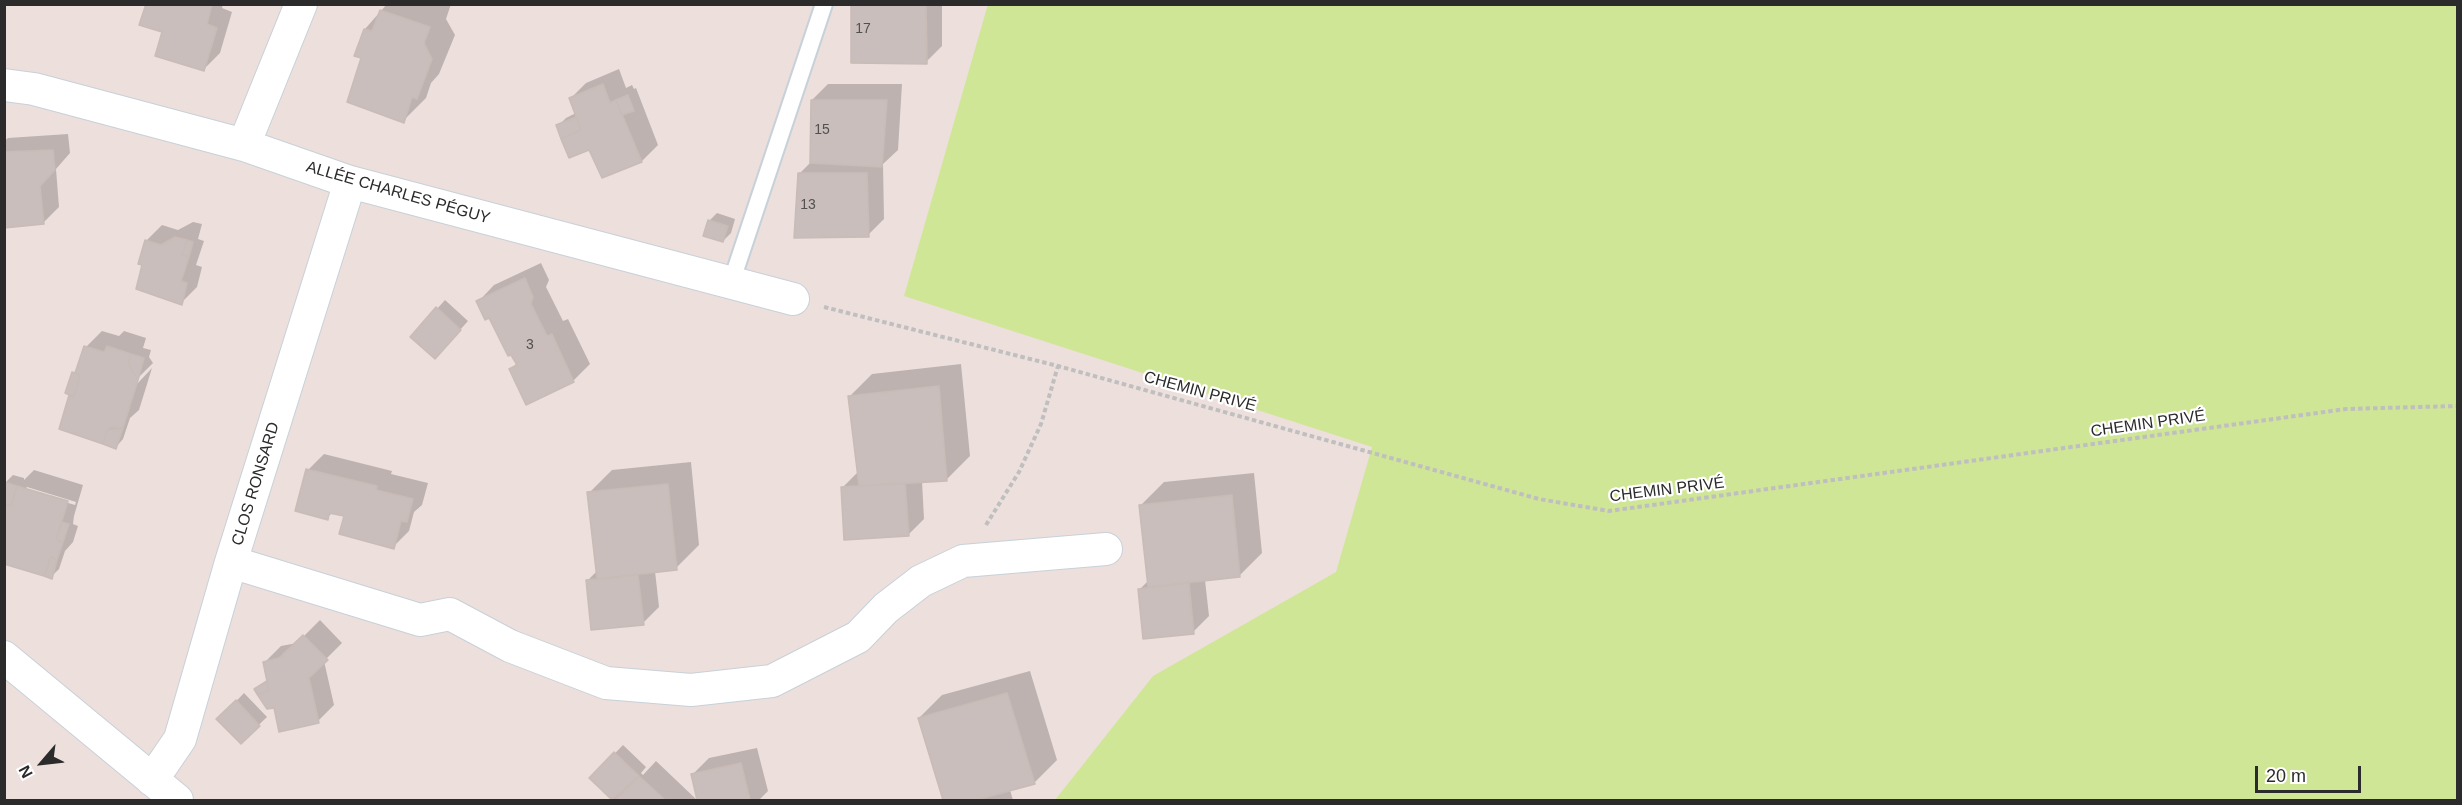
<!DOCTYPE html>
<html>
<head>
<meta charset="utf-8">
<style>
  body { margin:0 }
  #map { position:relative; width:2462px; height:805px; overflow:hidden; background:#eddfdc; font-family:Helvetica,sans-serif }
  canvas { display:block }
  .frame { position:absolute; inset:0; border:6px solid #2b2b2b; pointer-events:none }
  .north { position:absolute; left:12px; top:733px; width:60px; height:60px; -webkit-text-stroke:4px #fff; paint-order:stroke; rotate:242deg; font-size:16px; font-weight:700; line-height:24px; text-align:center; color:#2b2b2b }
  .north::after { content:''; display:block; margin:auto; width:21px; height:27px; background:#2b2b2b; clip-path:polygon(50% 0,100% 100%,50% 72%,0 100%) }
  .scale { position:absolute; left:2255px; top:766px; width:106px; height:27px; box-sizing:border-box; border:3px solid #2b2b2b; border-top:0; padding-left:8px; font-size:18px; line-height:21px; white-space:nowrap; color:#2b2b2b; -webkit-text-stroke:4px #fff; paint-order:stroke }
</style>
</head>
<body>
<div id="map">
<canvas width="2462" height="805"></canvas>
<div class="frame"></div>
<div class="north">N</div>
<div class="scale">20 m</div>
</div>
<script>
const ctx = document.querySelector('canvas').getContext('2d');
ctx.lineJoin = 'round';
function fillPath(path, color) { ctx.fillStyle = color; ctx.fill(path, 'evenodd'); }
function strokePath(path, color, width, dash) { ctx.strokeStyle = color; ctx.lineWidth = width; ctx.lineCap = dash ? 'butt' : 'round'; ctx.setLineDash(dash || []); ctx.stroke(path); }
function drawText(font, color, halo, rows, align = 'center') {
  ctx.font = font + ' Helvetica,sans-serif'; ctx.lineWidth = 4.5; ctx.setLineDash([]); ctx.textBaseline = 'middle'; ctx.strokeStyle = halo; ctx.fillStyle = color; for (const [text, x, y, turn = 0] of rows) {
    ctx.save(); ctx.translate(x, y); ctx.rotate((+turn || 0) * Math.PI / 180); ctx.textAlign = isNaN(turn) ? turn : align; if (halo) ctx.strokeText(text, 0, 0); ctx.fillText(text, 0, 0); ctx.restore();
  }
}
fillPath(new Path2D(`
  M988 4 2457 5V800H1055L1153 676 1336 572 1372 447 904 296Z`), '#d0e697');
fillPath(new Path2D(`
  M147 4H223L222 8 232 12 220 53 204 69 164 31Z
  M387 4H451L446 19 455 35 439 74 431 83 426 98 403 121 363 57 365 29Z
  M853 4H942V46L926 62Z
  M619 69 626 88 632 85 634 89 636 88 658 145 642 161 603 176 590 148 558 126 566 118 576 113 570 99 586 83Z
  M828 84H902L898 150 883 164 884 219 868 235 799 174 811 162 812 100Z
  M68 134 70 153 56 169 59 207 43 223 4 226V141L8 138Z
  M717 213 735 219 731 233 723 241 709 221Z
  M193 222 202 224 198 239 204 241 196 265 202 267 197 287 181 303 144 264 146 241 162 225 178 230Z
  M541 263 549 280 546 287 563 321 568 319 590 364 574 380 527 403 511 369 517 363 490 316 478 302 494 285Z
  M445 300 468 321 443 349 412 337Z
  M102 331 119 336 124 331 146 338 143 348 151 350 149 357 153 363 137 379V384L152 368 139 410 130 418 123 439 116 447 60 428 71 394 73 373 79 368 86 347Z
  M961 364 970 456 947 479 922 481 924 519 908 535 842 488 859 471 849 397 872 374Z
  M324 454 392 471 391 474 428 483 422 505 414 512 409 531 393 547 346 515 333 512 327 518 308 470Z
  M691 462 699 545 676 568 655 571 659 607 643 623 587 581 597 571 589 493 612 470Z
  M34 470 83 485 74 516 73 524 78 526 73 542 65 551 59 569 51 577 5 483 13 475 24 478V480ZM27 487 76 502 75 505 25 490Z
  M1254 473 1262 553 1239 576 1205 580 1209 616 1193 632 1140 589 1149 580 1141 505 1164 482Z
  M320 620 342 643 324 661 334 705 318 721 275 706 256 689 268 679 265 662 281 646 297 643Z
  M1030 671 1057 760 1034 783 1010 790 1013 800H944L919 718 942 695Z
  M244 693 267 717 241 742 219 719Z
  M623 745 646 767 641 773 643 775 656 761 697 800H614L591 778Z
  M757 748 768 791 759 800H699L693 774 709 758Z`), '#0003');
const building = new Path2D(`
  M146 4H212L207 24 217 28 204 71 155 56 162 32 139 25Z
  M851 4H926L927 64 851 63Z
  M380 10 430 27 424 43 432 59 417 99 412 97 404 123 347 102 361 58 354 56 364 29 372 31Z
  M603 84 610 103 616 100 642 162 602 178 589 150 569 158 561 139 581 130 569 98Z
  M628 95 634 111 622 115 616 100Z
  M811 100H887L882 167 810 163Z
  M576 117 581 130 561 139 556 125Z
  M53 150 55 170 40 186 44 224 4 228V152Z
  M798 173H867L869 237 794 238Z
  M708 220 728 226 723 242 703 236Z
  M175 237 187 240 182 255 189 257 181 281 187 283 182 305 136 289 142 265 138 264 145 240 161 245Z
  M187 240 193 242 189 257 182 255Z
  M525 278 533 297 531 304 547 336 552 334 574 382 526 405 509 369 517 365 511 355 508 356 489 318 485 320 476 301Z
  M436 307 461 330 435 359 410 337Z
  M84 346 104 352 107 346 131 354 128 364 138 380 123 428 107 430 103 444 59 429 69 395 74 397 80 375 75 373Z
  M131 354 144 358 138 380 128 364Z
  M72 372 80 375 74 397 65 393Z
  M939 386 947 481 859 486 848 396Z
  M111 427 123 428 116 449 103 444 107 430Z
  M306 469 377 486 376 490 413 499 407 522 401 521 394 549 339 534 344 516 329 513 328 520 295 511Z
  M4 482 17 486 11 506 4 504Z
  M905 483 909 536 844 540 841 487Z
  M668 484 677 570 597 579 587 492Z
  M17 486 68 501 56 540 63 542 57 560 51 557 44 576 4 564V504L11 506Z
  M1232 495 1240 577 1148 587 1139 505Z
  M62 522 69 524 63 542 56 540Z
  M51 557 57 560 52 579 44 576Z
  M638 575 644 625 591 630 586 580Z
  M1189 583 1194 634 1143 639 1138 589Z
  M303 635 328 660 309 678 319 723 279 732 274 708 267 709 257 694 269 691 263 662 279 658Z
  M267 681 269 691 257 694 254 689Z
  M1007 693 1035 784 976 800H943L918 718Z
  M236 700 260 726 241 744 216 719Z
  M614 752 639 776 612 800 589 778Z
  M741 763 750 800H697L691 774Z
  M639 776 665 800H615Z`);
fillPath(building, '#c9bebb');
strokePath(building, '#c9bbb6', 1.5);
const service = new Path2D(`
  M731 283 824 4`);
const minor = new Path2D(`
  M4 85 34 89 244 145 350 182 793 299
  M244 145 301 4
  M231 562 420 620 450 614 510 646 606 683 691 690 772 681 858 637 886 608 921 581 963 561 1106 549
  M4 657 177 800
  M152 780 180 739 231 562 350 182`);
strokePath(service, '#c7d1d9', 20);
strokePath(minor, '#c7d1d9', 34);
strokePath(new Path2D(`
  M824 307 1058 366 1539 499 1609 511 2346 409 2458 406
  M986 525 1019 472 1041 424 1058 366`), '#bfbfbf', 4, [4.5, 3]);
strokePath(service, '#fff', 16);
strokePath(minor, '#fff', 32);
drawText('14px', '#52504f', null, [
  ["17",863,29],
  ["15",822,130],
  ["13",808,205],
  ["3",530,345]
]);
drawText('16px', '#2b2b2b', '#fff', [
  ["ALLÉE CHARLES PÉGUY",398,193,16],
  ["CHEMIN PRIVÉ",1200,392,15],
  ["CHEMIN PRIVÉ",2148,424,-8],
  ["CLOS RONSARD",256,484,-73],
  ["CHEMIN PRIVÉ",1667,490,-7]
]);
</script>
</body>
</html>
